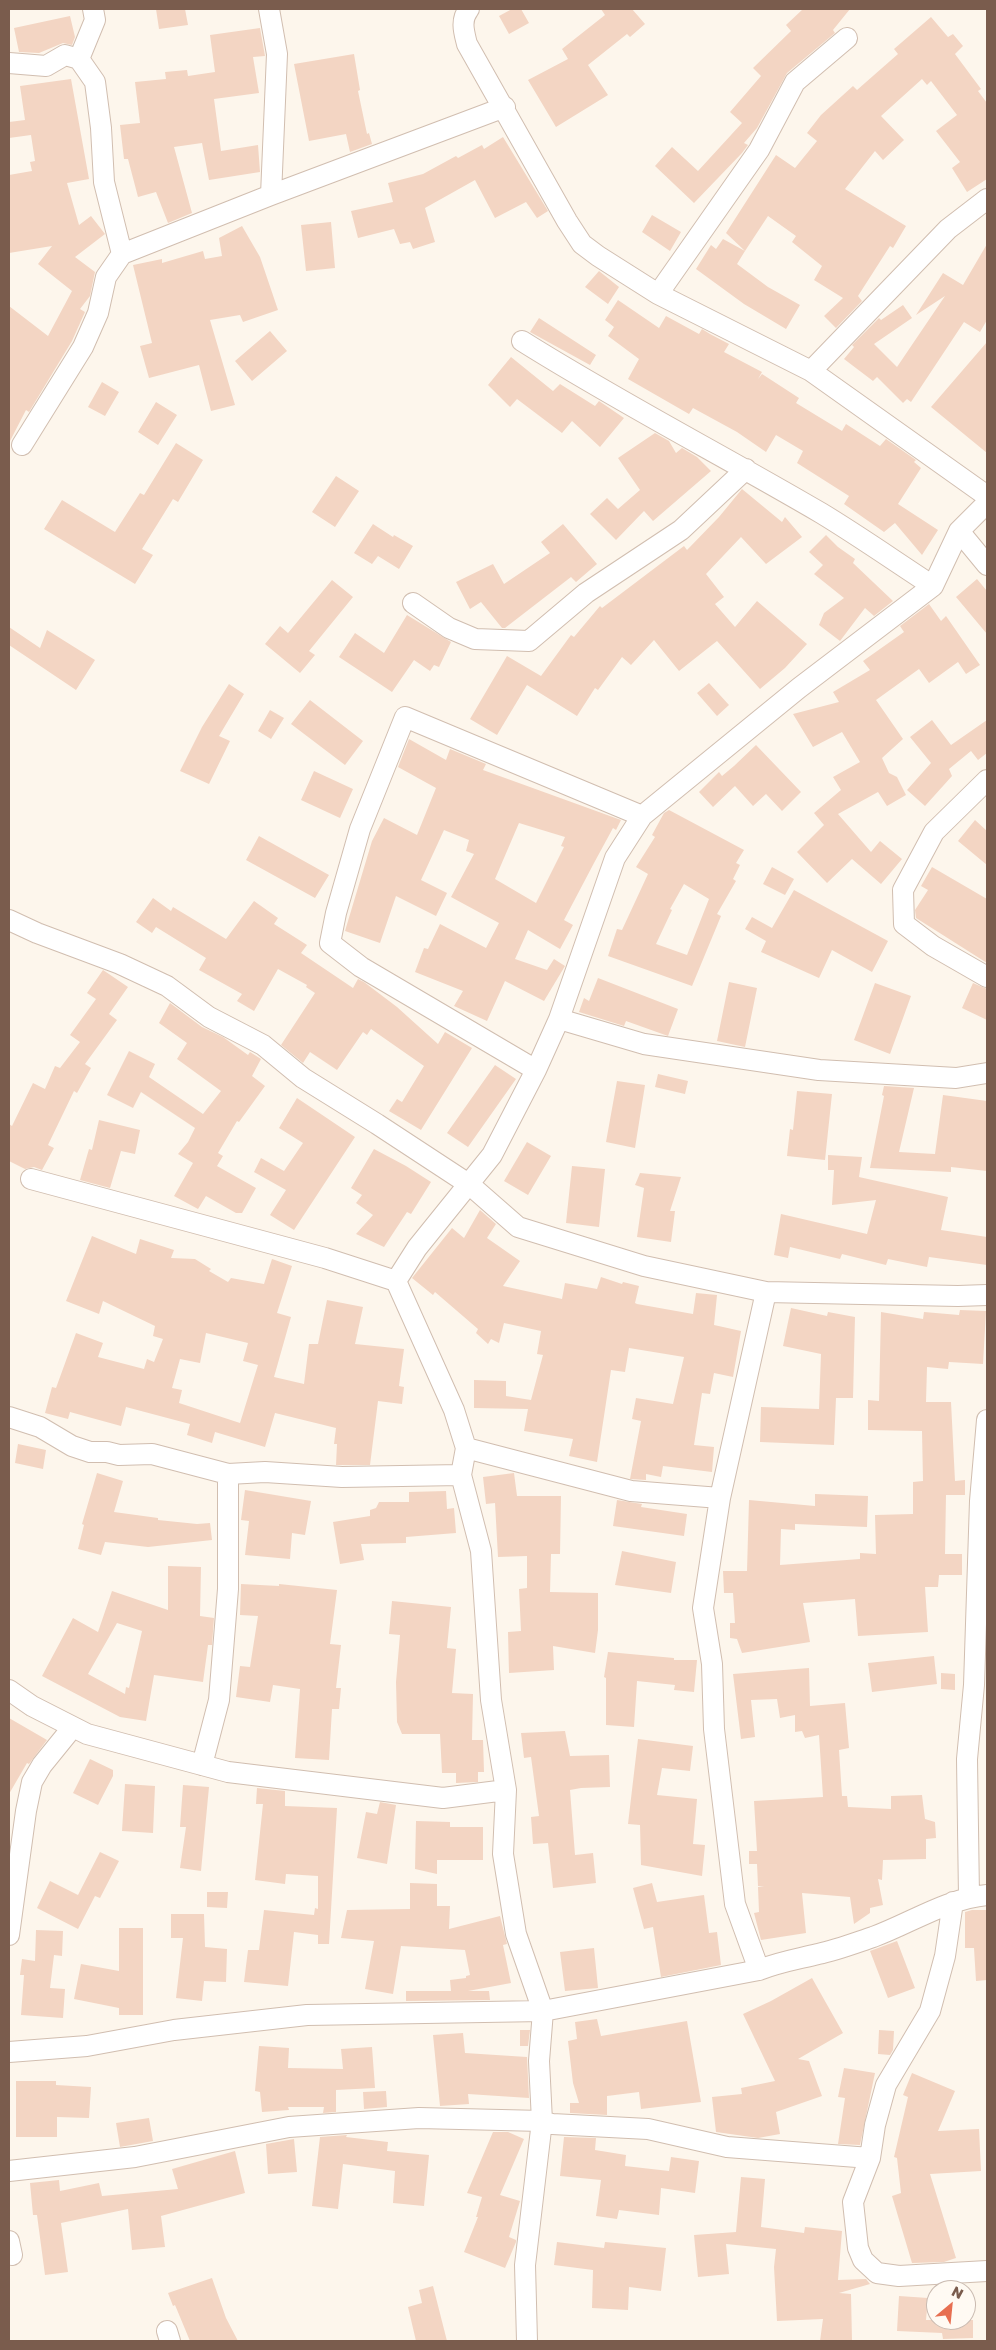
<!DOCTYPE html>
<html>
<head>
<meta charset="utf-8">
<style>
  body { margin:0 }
  #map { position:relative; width:996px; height:2350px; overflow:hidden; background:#fdf6ec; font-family:"Golos Text",sans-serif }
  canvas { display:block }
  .frame { position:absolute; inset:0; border:10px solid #7a5c4d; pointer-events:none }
  .north { position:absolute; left:926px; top:2280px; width:50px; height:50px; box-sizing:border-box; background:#fffaf3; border:1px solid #cabbb1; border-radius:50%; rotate:28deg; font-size:14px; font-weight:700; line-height:20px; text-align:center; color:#7a5c4d }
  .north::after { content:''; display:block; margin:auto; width:18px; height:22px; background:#e76f51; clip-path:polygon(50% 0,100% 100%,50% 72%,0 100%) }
</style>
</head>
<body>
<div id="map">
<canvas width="996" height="2350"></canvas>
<div class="frame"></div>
<div class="north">N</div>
</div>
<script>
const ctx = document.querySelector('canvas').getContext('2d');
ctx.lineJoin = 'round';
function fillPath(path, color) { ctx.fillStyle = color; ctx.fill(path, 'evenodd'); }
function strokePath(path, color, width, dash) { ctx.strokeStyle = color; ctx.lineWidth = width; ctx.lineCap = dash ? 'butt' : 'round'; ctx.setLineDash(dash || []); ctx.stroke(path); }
fillPath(new Path2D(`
  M156 9H185L188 25 159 29Z
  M512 9H521L529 23 509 34 499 16Z
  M601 9H632L645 24 630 37 627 34 588 65 608 95 556 127 528 80 568 59 562 49 605 15Z
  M803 9H850L833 30 835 33 787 73 757 128 744 143 748 145 742 153 694 203 655 166 672 147 698 171 742 123 730 112 761 76 753 68 791 31 786 25Z
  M70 16 75 37 72 45 63 43 39 53 19 52 14 28Z
  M931 17 948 37 953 34 963 46 955 54 981 89 978 91 987 103V179L967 192 952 168 960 162 936 131 957 115 931 81 927 85 922 79 881 116 904 140 883 160 875 151 845 189 906 226 893 248 890 246 858 296 862 301 836 328 824 316 843 298 814 280 822 266 792 242 796 236 768 216 745 251 726 233 776 155 795 168 817 141 807 133 821 115 853 86 857 90 898 54 894 49Z
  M260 28 265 56 253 57 259 93 214 99 221 151 258 145 260 172 209 180 202 143 174 147 192 213 168 223 156 192 138 197 128 159H124L120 125 140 123 135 82 166 79 165 72 187 70 188 76 215 72 210 35Z
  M354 54 360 90 358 91 367 134 369 133 372 144 350 152 346 134 309 141 294 64Z
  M71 79 89 179 67 183 79 225 91 216 105 234 75 257 95 272 90 296 80 309 85 312 72 341 29 412 26 410 9 443V306L48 336 72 291 38 264 52 246 9 253V175L32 171 30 162 35 161 31 135 9 138V122L25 120 20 86Z
  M503 137 548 211 537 218 526 202 495 218 475 180 425 208 435 242 413 249 410 242 400 244 394 229 358 238 351 211 393 202 388 183 423 174 456 156 458 158 482 145 484 149Z
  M652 215 681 232 670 251 642 232Z
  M331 222 335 268 306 271 301 225Z
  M242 226 260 257 278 310 243 322 240 315 210 320 235 405 211 411 199 365 149 378 140 346 152 343 133 265 162 259V263L203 251 205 259 222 256 219 238Z
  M723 239 745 251 737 264 768 287 800 305 786 329 744 304 696 269 711 245 716 249Z
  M987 244V320L980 332 964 322 911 402 907 399 903 403 877 377 873 381 844 359 854 347 852 345 879 318 881 320 903 305 912 318 874 344 897 367 945 296 916 315 943 273 963 285Z
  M599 271 619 287 608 304 585 287Z
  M618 300 659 328 666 316 699 334 702 329 710 334 729 344 724 352 762 372 758 379 762 374 799 398 796 403 842 431 846 424 880 446 886 439 916 460 914 462 921 468 898 504 938 530 922 555 895 523 884 532 844 504 849 496 797 463 803 451 776 435 766 452 737 432 693 408 689 414 628 379 639 359 608 336 614 327 605 320Z
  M539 318 596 355 590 365 530 332Z
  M270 331 287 351 252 381 235 361Z
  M987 342V453L931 407Z
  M511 357 553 391 560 384 595 406 599 401 624 418 600 447 572 421 562 433 517 399 510 407 488 385Z
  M102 382 119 392 105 416 88 407Z
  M156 402 177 415 158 445 138 432Z
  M655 433 669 441 676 453 682 448 697 457 711 471 653 521 644 511 616 540 590 514 607 498 618 509 640 490 618 458Z
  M176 443 203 460 178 502 173 499 142 549 153 555 135 584 44 529 62 500 115 532 140 493 144 495Z
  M336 476 359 491 335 527 312 512Z
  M742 489 782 522 785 517 802 537 766 564 741 537 706 574 724 597 715 604 735 627 757 601 807 644 785 668 760 689 717 641 679 671 654 640 631 665 622 657 598 690 595 688 577 716 527 685 497 735 470 719 507 656 541 676 571 635 574 637 600 606 602 608 684 546 687 550 719 517Z
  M373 524 393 537 394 535 413 546 399 569 378 556 372 564 354 553Z
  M563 524 597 564 576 582 571 577 505 628H502L481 602 470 609 456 582 493 564 504 584 550 553 541 542Z
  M826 535 838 547 855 559 853 563 893 601 874 616 865 608 840 641 819 625 824 613 844 598 814 574 823 565 809 552Z
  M977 579 987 591V634L956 597Z
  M332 580 353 597 309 651 315 655 300 673 265 644 280 626 288 633Z
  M929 604 941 621 946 616 980 665 966 674 958 662 929 683 919 669 876 700 903 739 882 758 889 773 897 777 906 795 887 806 878 792 838 814 871 852 880 841 902 859 881 884 852 859 827 883 797 852 824 825 814 813 841 790 833 777 860 762 842 732 813 747 793 714 839 702 833 692 870 670 863 661 904 632 900 626Z
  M407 615 451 642 439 667 434 665 430 671 414 660 392 692 339 657 355 633 384 653Z
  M9 627 40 648 47 630 95 660 76 690 9 645Z
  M709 683 729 705 717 716 697 693Z
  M229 684 244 694 219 736 230 741 209 784 180 771 202 727Z
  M310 700 363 741 345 765 291 724Z
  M270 710 284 718 271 739 258 731Z
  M932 720 951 745 987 720V753L978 760 971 751 949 769 952 776 925 806 907 790 931 763 910 737Z
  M409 739 446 760 450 749 486 764 483 770 621 820 616 830 613 828 594 863 564 920 573 925 560 949 528 930 515 959 547 970 554 959 565 966 544 1001 505 981 487 1021 454 1006 463 991 415 972 424 948 428 949 440 924 486 948 499 923 451 897 474 854 466 851 469 840 444 830 421 880 447 893 436 916 396 896 380 943 345 931 372 841 384 818 417 835 436 788 398 767ZM519 823 565 837 561 846 564 847 536 903 495 879Z
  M756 745 801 792 782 811 766 794 753 806 735 786 713 807 699 792 719 772 722 776 734 766Z
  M314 771 353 789 340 818 301 800Z
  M669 810 744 850 736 863 740 865 733 879 736 881 717 914 721 916 692 986 608 956 617 929 622 930 648 874 636 867 655 837 652 835 664 813ZM684 884 709 899 687 955 656 944 672 910 670 909Z
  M975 820 987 831V865L958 841Z
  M259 836 329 875 315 898 246 860Z
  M772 867 794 879 785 895 763 884Z
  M932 867 987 899V963L916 918 915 910 928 890 921 886Z
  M794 890 888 941 872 972 832 950 819 978 761 952 766 941 745 929 752 917 772 928Z
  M153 898 171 911 173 907 226 939 254 901 278 918 274 924 307 945 301 953 353 988 358 979 364 982 397 1007 438 1044 445 1032 472 1048 421 1130 389 1111 397 1099 402 1102 424 1066 371 1029 367 1035 363 1032 337 1070 310 1052 303 1063 281 1045 315 993 306 987 307 985 278 969 254 1011 237 1001 242 994 199 970 206 958 156 927 152 933 136 922Z
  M103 970 128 987 109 1014 117 1020 85 1064 91 1068 77 1093 74 1091 48 1145 54 1148 42 1170 34 1167 25 1169 9 1161V1124L12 1126 33 1083 45 1089 55 1066 60 1068 80 1042 70 1035 96 999 87 993Z
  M598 978 678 1009 668 1036 626 1021 624 1026 579 1012 584 998 589 1001Z
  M729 982 757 988 745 1047 717 1041Z
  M875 983 911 996 890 1054 854 1040Z
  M973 983 987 989V1020L962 1008Z
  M170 1003 202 1027 223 1037 248 1055 250 1052 261 1059 252 1076 265 1086 239 1122 237 1121 218 1153 223 1156 217 1166 256 1188 242 1213H236L206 1196 198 1209 174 1196 193 1163 178 1154 188 1142 195 1128 141 1092 133 1108 107 1095 129 1051 155 1064 149 1077 203 1114 221 1091 177 1059 187 1043 159 1023Z
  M495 1065 516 1079 468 1147 447 1133Z
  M658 1074 688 1081 685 1094 655 1087Z
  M617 1081 645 1085 635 1148 606 1142Z
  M884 1086 914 1088 899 1152 935 1154 943 1095 987 1101V1171L951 1167V1172L870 1168 884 1096 882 1095Z
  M797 1091 832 1094 825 1160 787 1156 790 1129 793 1130Z
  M297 1098 355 1137 294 1230 270 1215 286 1190 254 1172 261 1158 284 1171 303 1143 279 1128Z
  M99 1120 140 1130 135 1154 121 1151 110 1188 80 1180 89 1149 92 1150Z
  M527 1142 551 1156 528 1195 504 1181Z
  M374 1149 406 1166 431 1182 411 1214 407 1212 384 1247 356 1234 373 1215 356 1203 362 1195 351 1188Z
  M828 1155 862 1157 859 1177 948 1197 941 1230 987 1237V1265L929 1257 927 1267 888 1259 886 1265 842 1254 840 1259 790 1247 788 1258 774 1255 781 1214 867 1234 876 1200 832 1205 834 1170H828Z
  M572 1166 605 1169 599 1227 566 1223Z
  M640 1173 681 1177 670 1211H675L671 1242 637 1237 644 1188 635 1185Z
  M480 1210 496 1224 487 1238 520 1261 503 1286 562 1299 565 1283 597 1289 601 1277 622 1284 623 1282 639 1286 635 1303 637 1304 693 1314 696 1293 717 1295 714 1325 741 1331 733 1377 714 1373 710 1394 702 1393 694 1445 714 1447 712 1472 663 1466 661 1477 646 1474V1480L630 1479 641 1421 632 1419 636 1398 673 1404 684 1357 629 1348 625 1372 611 1370 597 1462 569 1456 573 1439 524 1431 528 1409 474 1408V1380L506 1381V1396L531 1400 543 1355 537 1354 541 1331 504 1323 499 1343 491 1339 488 1344 476 1333 478 1329 435 1292 433 1295 412 1278 452 1228 464 1238Z
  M92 1236 136 1254 140 1239 174 1250 171 1258 195 1259 211 1269 209 1271 228 1282 231 1278 264 1284 272 1259 292 1266 277 1313 291 1317 274 1377 304 1384 309 1344H318L327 1300 363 1307 355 1344 404 1349 399 1386 404 1387 402 1404 378 1401 370 1465H336L337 1444H334L336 1428 275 1413 265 1447 215 1432 212 1443 187 1435 190 1424 126 1407 121 1426 70 1412 68 1419 45 1413 52 1387 56 1388 76 1333 103 1343 98 1357 144 1369 147 1359 154 1362 163 1339 153 1336 155 1326 103 1301 99 1314 66 1301ZM206 1333 248 1343 243 1361 258 1365 240 1423 179 1403 182 1390 172 1388 180 1359 200 1363Z
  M791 1308 827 1316 828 1312 855 1317 853 1398H836L834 1445 760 1442 761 1407 819 1409 821 1354 783 1346Z
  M960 1310 986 1311 983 1364 949 1362 948 1369 927 1367 926 1402H951L955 1481 965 1480V1495H946L945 1554H962V1575H939L938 1587H925L928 1632 858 1636 855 1599 803 1603 810 1642 742 1653 737 1639 730 1638V1623H735L733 1593H724L723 1571H747L749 1500 815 1506V1494L868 1496 867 1527 795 1524V1530L781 1529 780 1565 860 1559V1553L876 1554 875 1515 913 1514V1482L923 1481 922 1431 868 1430V1400L879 1401 881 1312 923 1319 924 1312 959 1315Z
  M18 1444 46 1450 43 1469 15 1463Z
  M97 1473 123 1481 114 1512 158 1518V1520L197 1524 210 1523 212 1540 148 1547 105 1542 101 1555 78 1549 84 1525 82 1524Z
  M514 1473 517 1496H561L560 1554H551L550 1592 598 1593V1630L595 1653 553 1646 554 1670 509 1673 508 1632 521 1631 519 1589 527 1588V1556L498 1557 495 1503 486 1504 483 1477Z
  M245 1490 311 1501 305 1535 292 1533 290 1559 245 1555 249 1521 241 1520Z
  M446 1491 447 1509 454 1508 456 1533 406 1537V1543L361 1544 364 1560 340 1564 333 1522 370 1516V1510L376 1508 379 1502H409V1492Z
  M617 1500 642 1504 641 1507 687 1514 684 1536 613 1526Z
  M622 1551 676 1562 671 1593 615 1585Z
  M168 1566 201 1567 200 1616 214 1618 212 1645H208L203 1682 154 1675 146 1721 120 1717 42 1676 73 1618 98 1632 112 1591 168 1610ZM117 1623 142 1631 129 1688 126 1687 125 1694 88 1674Z
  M241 1584 279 1586V1584L337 1590 330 1644 341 1645 336 1688H341L339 1709H332L329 1760 295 1758 300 1689 273 1685 270 1702 236 1697 240 1666 250 1667 258 1616 240 1615Z
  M392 1601 451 1607 447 1648 456 1649 452 1693 473 1694 472 1740H483L484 1772H478V1782L456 1783V1773H442L440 1734H402L397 1722 396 1682 400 1635 389 1634Z
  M608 1652 674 1658V1660H697L694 1692 674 1690 675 1685 637 1681 634 1727 606 1725V1678L604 1677Z
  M934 1656 937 1684 872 1692 868 1663Z
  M809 1668 810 1706 845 1703 849 1748 839 1750 842 1796H847L848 1807 891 1809V1796L922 1795 925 1819 935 1822 936 1838 926 1839V1859L883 1860 882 1880 878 1879 883 1905 870 1908V1913L854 1924 850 1897 802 1893 806 1933 761 1940 754 1913 759 1912 758 1887H764L758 1886 757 1864H749V1851H757L754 1801 823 1797 819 1735 805 1738 802 1731 795 1732V1715L780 1718 777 1699 751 1700 755 1737 741 1739 733 1674Z
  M941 1673 955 1674V1690L941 1689Z
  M9 1718 47 1740 29 1764 27 1763 9 1794Z
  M565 1731 570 1756 609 1755 610 1787 581 1788 570 1790 575 1855 593 1853 596 1883 553 1888 548 1843 533 1844 531 1817 539 1816 531 1757 524 1758 521 1733Z
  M638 1739 693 1746 690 1771 662 1768 657 1795 697 1799 693 1844 705 1845 702 1876 641 1865 640 1825 628 1824Z
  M90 1759 113 1770V1776L98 1805 73 1793Z
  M125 1784 155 1786 153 1833 122 1831Z
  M183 1785 209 1787 201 1871 180 1868 186 1827H180Z
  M257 1788 285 1791V1806L337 1808 329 1944H318V1935L294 1932 288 1986 244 1982 248 1950H259L264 1910 314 1915 315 1908 318 1909V1876L286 1874 285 1884 255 1880 263 1804H256Z
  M380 1802 396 1805 387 1864 357 1858 366 1812 377 1814Z
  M416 1821 450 1822V1827H483V1860H437V1874L415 1869Z
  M100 1852 119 1861 100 1898 95 1896 78 1929 37 1908 50 1881 78 1895Z
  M410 1883 437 1884V1906H450L449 1929 500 1916 507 1944 503 1945 511 1983 468 1991H489L490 2000 406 2001V1991H451L450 1980 466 1978V1976L470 1975 465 1950 401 1946 393 1994 365 1989 374 1941 341 1938 347 1910 410 1909Z
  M652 1883 657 1902 704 1895 709 1933 717 1932 721 1965 661 1977 653 1927 644 1929 633 1888Z
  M207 1892H228L227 1908 207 1907Z
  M972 1910H987V1980L976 1981 974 1948H965V1912Z
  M171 1914H204L205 1947 227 1949 226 1982 204 1981 202 2001 176 1998 183 1938H171Z
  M119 1928H143V2015H119V2008L74 1999 81 1964 119 1971Z
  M36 1930 63 1931 62 1956 54 1955 50 1988 65 1989 63 2018 21 2015 24 1975H20L22 1959 35 1961Z
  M897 1941 915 1988 888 1998 870 1951Z
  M594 1948 598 1988 565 1991 560 1952Z
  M812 1978 843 2033 798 2059 809 2061 822 2096 776 2112 780 2134 758 2138 716 2132 712 2097 742 2094 741 2088 775 2081 743 2014 771 2001Z
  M597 2019 601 2036 687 2021 701 2102 641 2109 639 2092 607 2096V2115L570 2113V2103H579L573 2083 568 2041 577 2039 575 2022Z
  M520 2030H530L528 2046H520Z
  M879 2030 894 2031 893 2050 890 2055 878 2054Z
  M463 2033 465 2053 527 2057 529 2098 468 2094 469 2104 440 2106 433 2035Z
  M259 2046 289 2048 288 2068 343 2069 341 2049 372 2047 375 2088 336 2090V2112L323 2113 324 2107H288L289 2110 262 2112 260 2092 255 2091Z
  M844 2068 875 2073 860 2145 838 2144 845 2098 838 2097Z
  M912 2073 955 2091 938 2131 979 2129 981 2171 930 2174 956 2258 944 2262 912 2263 892 2196 901 2193 897 2158 894 2157 908 2097 903 2095Z
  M16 2081H56V2085L91 2087 89 2118 57 2117V2137H16Z
  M386 2091 387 2107 364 2109 363 2092Z
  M149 2118 153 2141 120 2147 116 2123Z
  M493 2132H508L524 2139 500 2195 520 2201 509 2237 516 2240V2242L505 2268 464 2252 478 2217H476L482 2197 467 2193Z
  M347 2135 346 2137 388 2142 387 2151 429 2155 424 2206 393 2203 395 2171 343 2164 338 2209 312 2206 320 2137Z
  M564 2137 596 2138 595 2150 626 2155 625 2166 669 2171 671 2157 699 2161 695 2193 661 2188 659 2215 619 2210 617 2219 596 2216 601 2180 560 2176Z
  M294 2139 297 2172 268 2174 266 2144Z
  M235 2151 245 2193 161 2216 165 2247 132 2250 128 2209 61 2223 68 2272 45 2275 37 2215H33L30 2183 59 2180 60 2191 99 2183 102 2196 178 2189 172 2169Z
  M741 2177 765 2179 761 2227 804 2233 805 2227 842 2231 838 2280 866 2279 870 2284 839 2293 851 2294 852 2341H820L823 2319 777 2321 774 2267 776 2249 726 2244 729 2274 698 2277 694 2235 736 2232Z
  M557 2242 604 2248 605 2242 666 2248 661 2291 629 2287 628 2310 592 2308 593 2270 554 2265Z
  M212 2278 226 2318 238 2341H190L175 2305 173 2306 168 2293Z
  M433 2286 447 2341H416L408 2307 422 2303 419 2290Z
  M899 2296 928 2298 926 2320H973V2338L943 2339 942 2333 897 2331Z`), '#f3d5c3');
const minor = new Path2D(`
  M269 9 277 54 271 195
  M469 9C460 20 464 32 467 44L567 221 582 244 598 256 658 294 811 371 987 496
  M9 63 46 66 65 55 79 59
  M122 254 271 195 505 107
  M658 294 759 150 795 82 847 38
  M522 341C619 402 722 455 821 513 859 536 896 562 933 586
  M811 371 948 229 987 199
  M22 445 83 347 98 313 106 277 122 254 104 182 101 128 95 82 79 59 95 20 93 9
  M959 531 987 565
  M413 603 449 628 475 639 529 641 586 593 681 530 746 469
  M987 780 934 832 903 890 904 924 933 946 987 977
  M9 920 37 933 120 964 167 986 209 1017 263 1045 303 1078 377 1124 470 1185 518 1227 644 1266 766 1292 958 1296 987 1295
  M559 1019 644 1044 819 1070 956 1078 987 1073
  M536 1070 361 967 330 943 336 913 360 829 405 717 642 816
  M31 1179 325 1258 396 1281 417 1248 492 1155 536 1070 559 1019 615 858 642 816 799 688 933 586 959 531 987 503
  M396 1281 454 1410 466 1448 461 1475 481 1551 491 1700 506 1790 503 1854 516 1934 543 2011 539 2061 542 2121 525 2265 527 2341
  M9 1417 40 1427 72 1446 90 1452H107L119 1455 152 1454 228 1474 265 1472 342 1477 461 1475
  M466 1448 631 1491 720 1498
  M9 1690 32 1706 87 1734 228 1772 443 1798 506 1790
  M202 1765 219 1700 228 1589V1474
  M969 1897 967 1759 974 1685 980 1501 987 1420
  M953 1902 945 1956 930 2011 886 2085 875 2125 870 2158 853 2202 858 2248 863 2260 877 2273 899 2276 987 2271
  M9 1935 26 1811 32 1782 42 1765 72 1728
  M759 1970 735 1904 714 1729 712 1664 703 1608 720 1498 766 1292
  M9 2052 87 2046 174 2030 307 2015 543 2011 759 1970C779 1962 798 1959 818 1954 837 1950 855 1943 873 1937 911 1923 946 1899 987 1895
  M9 2171 135 2157 289 2127 419 2118 542 2121 552 2124 648 2129 727 2147 870 2158
  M9 2241 12 2255
  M167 2331 170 2341`);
strokePath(minor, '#d1beb0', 22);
strokePath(minor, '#fff', 20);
</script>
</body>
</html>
